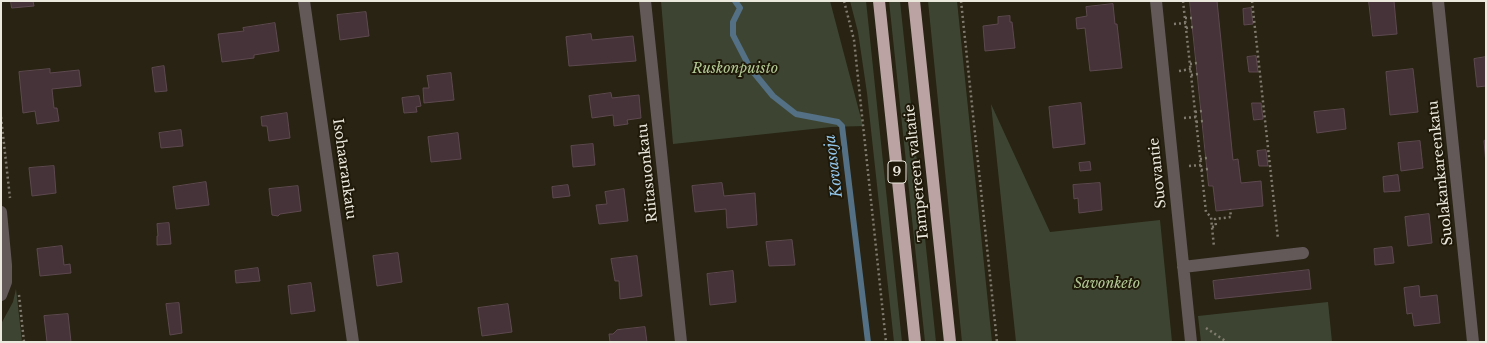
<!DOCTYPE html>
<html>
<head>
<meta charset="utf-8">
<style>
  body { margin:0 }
  #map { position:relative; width:1487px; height:343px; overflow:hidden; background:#282313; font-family:"Libre Baskerville",serif }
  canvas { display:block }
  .frame { position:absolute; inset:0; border:2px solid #ebe8dd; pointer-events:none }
</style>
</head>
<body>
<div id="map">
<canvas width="1487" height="343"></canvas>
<div class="frame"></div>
</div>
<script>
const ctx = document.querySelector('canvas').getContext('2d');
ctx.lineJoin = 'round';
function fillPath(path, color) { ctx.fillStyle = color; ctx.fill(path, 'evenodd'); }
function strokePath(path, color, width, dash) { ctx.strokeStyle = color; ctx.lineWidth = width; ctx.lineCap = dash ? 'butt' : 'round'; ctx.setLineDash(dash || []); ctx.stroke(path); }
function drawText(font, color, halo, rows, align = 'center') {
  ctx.font = font + ' "Libre Baskerville",serif'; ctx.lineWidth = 4; ctx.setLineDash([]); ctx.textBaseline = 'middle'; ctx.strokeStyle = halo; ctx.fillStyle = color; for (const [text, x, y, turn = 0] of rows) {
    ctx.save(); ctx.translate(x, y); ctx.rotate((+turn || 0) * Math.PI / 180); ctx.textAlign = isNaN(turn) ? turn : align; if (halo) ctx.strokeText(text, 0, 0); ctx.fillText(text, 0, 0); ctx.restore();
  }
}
fillPath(new Path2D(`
  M661 1H830L863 126 831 127 673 144Z
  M850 1H866L902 342H894L867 93 858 32Z
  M889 1H900L936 342H925Z
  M928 1H957L992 342H962Z
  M991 104 1050 232 1160 220 1172 342H1016Z
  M16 289 22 342H1V324L13 302Z
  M1328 302 1332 342H1201L1198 316Z`), '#3d4532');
strokePath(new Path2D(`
  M735 1 740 8 733 22V35L750 68 773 96 796 114 838 122 842 126 868 342`), '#547084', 6);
const building = new Path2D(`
  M11 1H33L34 6 12 8Z
  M1190 1H1217L1233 160 1238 159 1241 183 1261 181 1263 206 1216 211 1213 186H1209Z
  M1369 1H1394L1397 34 1373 36Z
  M1113 4 1115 24H1117L1122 68 1090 71 1085 28 1077 29 1076 18 1087 16 1086 7Z
  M1251 8 1253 24 1244 25 1243 9Z
  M366 12 369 36 340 40 337 15Z
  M1010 16V22H1012L1015 48 985 51 983 26 998 24V17Z
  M275 23 279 51 254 55V58L222 62 218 34 244 31 243 28Z
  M591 34 592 40 633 36 636 61 569 66 566 37Z
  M1256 56 1258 72H1249L1247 57Z
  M1486 57V86L1477 87 1474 59Z
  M164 66 167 91 155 92 152 68Z
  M50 69V73L79 70 81 86 52 89 54 108H57L59 121 37 124 35 111 23 113 19 72Z
  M1413 69 1418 112 1390 115 1386 72Z
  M451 73 454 100 424 103 423 88H429L427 76Z
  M611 93 612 98 639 95 641 118 627 120 628 124 614 126 613 115 592 118 589 96Z
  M419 96 421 106 416 107 417 112 404 113 402 98Z
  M1081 103 1085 144 1053 148 1049 107Z
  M1252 103H1261L1263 119 1254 120Z
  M1344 109 1346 129 1317 133 1314 112Z
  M287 113 290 138 269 141 267 126H262L261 117Z
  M181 130 183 146 161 148 159 133Z
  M458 133 461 159 431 162 428 137Z
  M1486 140V164L1484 141Z
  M1420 141 1423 168 1401 171 1398 143Z
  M593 144 595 165 573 167 571 146Z
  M1266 150 1268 166H1259L1257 151Z
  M1090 162 1091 170 1080 171 1079 163Z
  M54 166 56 193 32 196 29 168Z
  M1398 175 1400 191 1384 192 1383 177Z
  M206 182 209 205 176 209 173 187Z
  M722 183 724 196 755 193 757 225 727 228 726 209 695 212 692 186Z
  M1100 183 1102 210 1079 213 1078 198 1074 199 1073 185Z
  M568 185 570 196 553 198 552 187Z
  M298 186 301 211 280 214 278 216 272 215 269 189Z
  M624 189 628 221 599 224 596 205 607 204 605 192Z
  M1429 214 1432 243 1408 246 1405 217Z
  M169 223 171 244 157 245V236H158L157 224Z
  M792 240 795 265 769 266 766 242Z
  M62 246 64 265 70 264 71 273 40 276 37 249Z
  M1392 247 1394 263 1375 265 1374 249Z
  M398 253 402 282 377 286 373 256Z
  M637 256 642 296 620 299 619 281H615L611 259Z
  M258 268 260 281 236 283 235 271Z
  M1309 270 1311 289 1215 299 1213 281Z
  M733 271 736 302 710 305 707 274Z
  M311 283 315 311 291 314 288 286Z
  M1419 286 1420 297 1437 295 1440 323 1414 326 1412 313 1407 314 1404 288Z
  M179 303 182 333 170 335 166 304Z
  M508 304 512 332 482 336 478 308Z
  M68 314 71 342H47L44 316Z
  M645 327 647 342H610L609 334H613L617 330Z`);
fillPath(building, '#463339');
strokePath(building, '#5d494f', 1);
strokePath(new Path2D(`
  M844 1 854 40 886 342
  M961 1 997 342
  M1183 1 1206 212 1211 217 1214 247
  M1252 1 1278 239
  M1185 18H1192
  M1174 24 1186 23
  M1186 28 1193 27
  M1190 64 1197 63
  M1179 71 1191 69
  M1191 75 1198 74
  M1195 112 1202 111
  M1 117 10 198
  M1184 118 1196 117
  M1196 122 1203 121
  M1200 159 1207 158
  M1189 166 1201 165
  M1201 170 1208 169
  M1212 227 1216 226 1215 219 1231 217 1230 209
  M19 295 24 342
  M1206 328 1227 342`), '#807b6e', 2.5, [2, 3]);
strokePath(new Path2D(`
  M304 1 353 342
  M645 1 681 342
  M1156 1 1191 342
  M1438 1 1473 342
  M1 212 6 265V282L1 295
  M1183 267 1303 253`), '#635959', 12);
strokePath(new Path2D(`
  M879 1 915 342
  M914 1 950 342`), '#bba3a3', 12);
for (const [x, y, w] of [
  [897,172,18]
]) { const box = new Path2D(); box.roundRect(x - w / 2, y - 11, w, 22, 3); ctx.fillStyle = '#1f1909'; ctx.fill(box); strokePath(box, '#ebe8dd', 1); }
drawText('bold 13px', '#ebe8dd', null, [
  ["9",897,172]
]);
drawText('italic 14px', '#b2c894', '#1f1909', [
  ["Ruskonpuisto",735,69],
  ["Savonketo",1107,284]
]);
drawText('14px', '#ebe8dd', '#1f1909', [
  ["Isohaarankatu",344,169,82],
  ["Riitasuonkatu",648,173,-96],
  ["Tampereen valtatie",917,173,-96],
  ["Suovantie",1158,173,-96],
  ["Suolakankareenkatu",1441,173,-96]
]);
drawText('italic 15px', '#92c6eb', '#1f1909', [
  ["Kovasoja",834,166,-97]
]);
</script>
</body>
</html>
